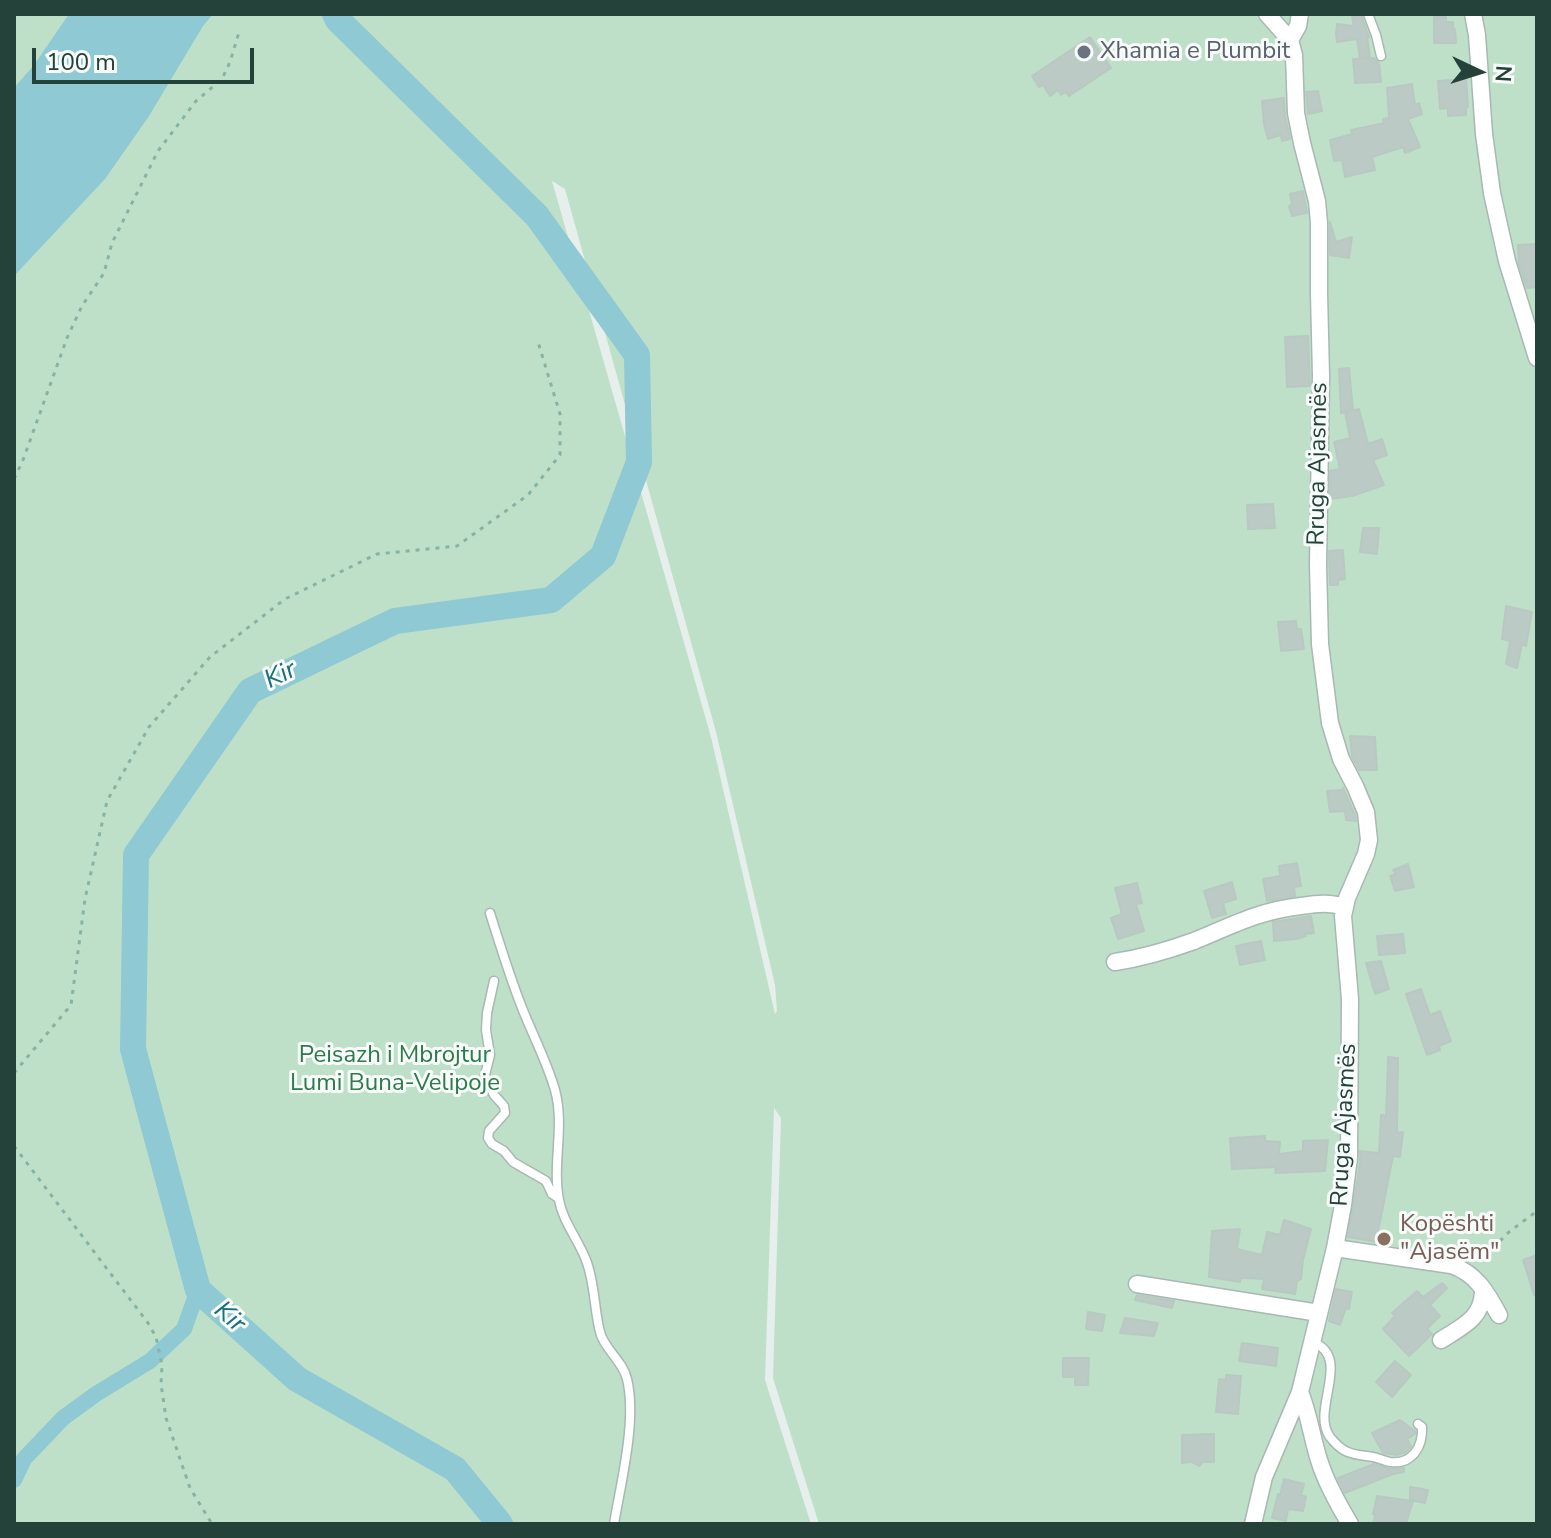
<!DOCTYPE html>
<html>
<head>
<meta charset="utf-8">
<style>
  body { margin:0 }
  #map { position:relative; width:1551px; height:1538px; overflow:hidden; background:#e6efeb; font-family:"Nunito Sans",sans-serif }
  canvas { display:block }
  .frame { position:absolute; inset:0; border:16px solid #24423a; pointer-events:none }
  .north { position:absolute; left:1439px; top:32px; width:80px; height:80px; -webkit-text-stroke:6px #f7fbf9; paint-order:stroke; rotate:94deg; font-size:22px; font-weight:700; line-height:32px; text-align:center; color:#24423a }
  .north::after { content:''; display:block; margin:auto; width:28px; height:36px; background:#24423a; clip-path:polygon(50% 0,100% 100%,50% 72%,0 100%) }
  .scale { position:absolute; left:32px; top:48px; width:222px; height:36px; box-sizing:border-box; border:4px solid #24423a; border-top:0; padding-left:10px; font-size:24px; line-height:28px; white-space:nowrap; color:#24423a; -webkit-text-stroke:6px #f7fbf9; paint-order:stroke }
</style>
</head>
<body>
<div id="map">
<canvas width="1551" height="1538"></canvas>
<div class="frame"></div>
<div class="north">N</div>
<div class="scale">100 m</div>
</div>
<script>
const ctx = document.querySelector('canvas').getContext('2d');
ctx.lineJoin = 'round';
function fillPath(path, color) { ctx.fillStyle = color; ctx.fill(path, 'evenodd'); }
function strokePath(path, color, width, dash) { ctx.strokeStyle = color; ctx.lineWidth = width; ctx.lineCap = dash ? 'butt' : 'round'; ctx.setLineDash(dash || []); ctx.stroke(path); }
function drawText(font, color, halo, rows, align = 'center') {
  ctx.font = font + ' "Nunito Sans",sans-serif'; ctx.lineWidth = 6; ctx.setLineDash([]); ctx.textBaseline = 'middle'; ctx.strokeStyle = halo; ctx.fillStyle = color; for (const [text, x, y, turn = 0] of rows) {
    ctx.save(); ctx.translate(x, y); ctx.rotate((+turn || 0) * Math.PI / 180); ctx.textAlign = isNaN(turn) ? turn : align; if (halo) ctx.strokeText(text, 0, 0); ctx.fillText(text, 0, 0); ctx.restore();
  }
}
fillPath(new Path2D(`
  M14 14H1537V1524H819L773 1378 781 1118 774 1108 765 1380 811 1524H14ZM552 181 565 189 716 732 775 985 777 1011 775 1014 711 737Z`), '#bfe0c8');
fillPath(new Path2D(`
  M69 14H213L203 26 149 116 105 179 14 276V88L34 65Z`), '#8ec9d4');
strokePath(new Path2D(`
  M14 1480 24 1459 63 1418 96 1394 150 1361 184 1329 198 1290`), '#8ec9d4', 16);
strokePath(new Path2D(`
  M335 14 338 20 537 216 637 355 639 462 603 556 551 600 395 621 250 691 136 855 133 1049 198 1290 297 1379 455 1469 500 1524`), '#8ec9d4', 26);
const building = new Path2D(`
  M1361 15 1369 37H1367L1370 57 1360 59 1357 39 1337 42 1336 34 1337 24 1354 26 1352 17Z
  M1434 17H1446V22H1453V29H1455L1456 43H1434Z
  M1090 37 1111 68 1069 96 1066 92 1061 95 1058 90 1050 96 1043 85 1039 87 1032 76Z
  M1374 58 1379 63 1381 82 1355 83 1353 59Z
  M1466 79 1468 107H1466V115L1448 116V108L1440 109 1438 81Z
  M1412 84 1415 105 1419 103 1422 114 1408 119 1420 147 1405 153 1403 147 1372 157 1375 170 1345 177 1342 160 1334 161 1330 140 1352 134 1351 130 1384 123 1383 119 1389 118 1387 88Z
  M1318 91 1322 111 1308 114 1306 92Z
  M1284 98 1285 115 1290 139 1282 141 1281 135 1268 139 1264 124 1262 101Z
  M1303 191 1307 213 1292 216 1289 206 1292 204 1290 194Z
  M1330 222 1336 242 1352 237 1349 258 1330 255Z
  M1537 244V287L1527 288 1519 264 1518 245Z
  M1308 336 1310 386 1287 387 1285 337Z
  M1349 368 1353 410 1341 413 1339 369Z
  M1359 409 1368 444 1382 439 1387 455 1373 460 1384 485 1352 496 1330 499V471L1340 469 1334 442 1350 438 1345 412Z
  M1273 504 1275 528 1248 529 1247 505Z
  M1363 528H1379L1377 554 1360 552Z
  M1343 550 1345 579 1338 580V585H1330L1329 551Z
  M1506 606 1532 612 1526 646 1522 644 1517 668 1506 664 1510 641 1502 639Z
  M1296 621 1297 629H1301L1304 649 1281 651 1278 622Z
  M1350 736 1375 737 1377 770H1359L1352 756Z
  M1343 788 1355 815 1356 821 1346 820 1345 811 1330 812 1327 791 1344 790Z
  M1297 863 1301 886 1294 887 1295 896 1267 901 1263 879 1280 876 1279 866Z
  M1408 864 1414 887 1395 891 1390 876 1396 874 1393 870Z
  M1232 882 1236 899 1223 903 1226 914 1212 918 1204 891Z
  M1137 883 1142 903 1136 904 1144 931 1118 939 1111 918 1122 914 1115 888Z
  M1311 916 1314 933 1305 934 1306 936 1296 939 1274 941 1273 922Z
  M1403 934 1405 953 1379 955 1377 936Z
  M1261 941 1265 960 1240 965 1236 946Z
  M1381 961 1389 989 1375 994 1366 963Z
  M1421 989 1430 1015 1440 1011 1451 1041 1439 1046 1440 1050 1427 1055 1406 994Z
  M1388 1057 1398 1058 1397 1133 1403 1132 1400 1157 1393 1156 1376 1242 1348 1237 1360 1164V1151L1379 1153 1381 1115 1386 1116Z
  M1265 1136V1141L1280 1142 1279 1154 1303 1151V1141L1328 1140 1325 1171 1275 1173 1276 1167 1232 1169 1230 1138Z
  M1284 1220 1311 1229 1303 1260 1301 1279 1297 1281 1295 1294 1262 1289 1264 1279 1241 1278 1240 1282 1209 1277 1212 1231 1240 1229 1237 1249 1262 1255 1267 1232 1280 1235Z
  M1537 1255V1295H1534L1523 1260Z
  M1442 1283 1447 1288 1430 1305 1440 1316 1427 1329 1432 1334 1409 1356 1383 1329 1395 1316 1392 1313 1417 1291 1423 1297Z
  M1336 1289 1352 1292 1349 1309 1346 1308 1340 1325 1329 1321Z
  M1137 1295 1174 1301 1172 1308 1135 1300Z
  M1088 1312 1105 1315 1102 1331 1086 1329Z
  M1125 1318 1158 1323 1154 1336 1120 1333Z
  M1242 1343 1278 1348 1276 1366 1239 1361Z
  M1063 1358H1089L1088 1385H1075V1377H1063Z
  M1395 1361 1411 1375 1392 1397 1376 1382Z
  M1226 1375 1241 1376 1238 1414 1216 1412 1219 1379 1226 1380Z
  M1400 1420 1415 1431V1434L1407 1439 1411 1446 1406 1452 1397 1455 1383 1453 1372 1433Z
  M1214 1434V1462H1203L1199 1466 1192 1462 1182 1463V1435Z
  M1374 1464 1389 1469 1404 1468V1472L1393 1474 1345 1493 1338 1478Z
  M1284 1479 1304 1484 1301 1495 1306 1497 1303 1511 1288 1509 1286 1521 1272 1518 1278 1494 1280 1495Z
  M1410 1487 1428 1490 1425 1503 1410 1500Z
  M1377 1496 1413 1501 1406 1524H1373L1375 1515 1373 1514Z`);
fillPath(building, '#bbcac4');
strokePath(building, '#b8c9c2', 2);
const service = new Path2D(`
  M1368 14 1376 35 1381 56
  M490 913C499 942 508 971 519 1000 530 1030 546 1059 555 1090 565 1127 552 1163 559 1200 563 1222 578 1239 586 1260 595 1283 594 1309 600 1332 604 1349 623 1361 627 1379 637 1420 621 1482 614 1524
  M494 981 487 1013 486 1030 490 1055 485 1075 494 1095 504 1106 505 1113 489 1131 488 1138 492 1144 504 1151 513 1162 546 1181 552 1194 558 1198
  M1313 1342C1353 1358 1310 1410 1330 1437 1344 1455 1353 1454 1373 1457 1379 1458 1384 1461 1390 1462 1412 1465 1423 1447 1422 1427L1418 1424`);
const minor = new Path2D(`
  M1267 14 1290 40
  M1473 14 1477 35 1484 134 1492 193 1507 261 1537 358
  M1115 962C1142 958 1169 950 1194 941 1233 925 1258 911 1301 906 1316 904 1330 902 1344 907
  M1335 1248 1451 1265C1476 1273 1487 1293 1499 1315
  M1137 1284 1319 1313
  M1441 1340C1461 1327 1482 1319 1483 1292
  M1300 1392C1309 1414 1312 1438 1319 1460 1326 1483 1338 1504 1350 1524
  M1253 1524 1264 1477 1300 1392 1335 1248 1343 1205 1349 1157 1350 999 1343 916 1347 898 1366 854 1369 840 1366 812 1355 786 1341 759 1330 723 1320 644 1318 565 1321 376 1319 293V223L1317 201 1302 143 1296 113 1294 55 1290 40 1298 26 1300 14`);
strokePath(service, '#a8b8b2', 11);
strokePath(minor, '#a8b8b2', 19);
strokePath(new Path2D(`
  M14 479 23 460 67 338 82 306 104 273 112 243 158 151 196 101 222 79 230 62 240 29
  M14 1073 71 1005 85 899 107 801 149 727 210 657 285 599 377 554 457 546 528 495 560 455V414L538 342
  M14 1146 148 1323 156 1337 162 1365 161 1384 166 1418 190 1488 212 1524
  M1477 1260 1490 1251 1509 1232 1537 1211`), '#86b3a5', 3, [4, 6]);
strokePath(service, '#fff', 8);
strokePath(minor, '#fff', 16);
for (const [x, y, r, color] of [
  [1084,52,8,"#6b7280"],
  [1384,1239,8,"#8d6e63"]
]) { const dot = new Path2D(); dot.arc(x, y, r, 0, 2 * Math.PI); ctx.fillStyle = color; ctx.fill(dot); strokePath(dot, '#f7fbf9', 3); }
drawText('24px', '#5b616d', '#f7fbf9', [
  ["Xhamia e Plumbit",1100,52]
], 'left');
drawText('24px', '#24423a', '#f7fbf9', [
  ["Rruga Ajasmës",1319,464,-89],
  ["Rruga Ajasmës",1345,1125,-87]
]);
drawText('24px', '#2d7a4b', '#f7fbf9', [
  ["Peisazh i Mbrojtur",395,1056],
  ["Lumi Buna-Velipoje",395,1084]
]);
drawText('24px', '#785e54', '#f7fbf9', [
  ["Kopështi",1400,1225],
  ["\"Ajasëm\"",1400,1253]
], 'left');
drawText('italic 26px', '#1c6f80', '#f7fbf9', [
  ["Kir",281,676,-26],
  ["Kir",229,1318,42]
]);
</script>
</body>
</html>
